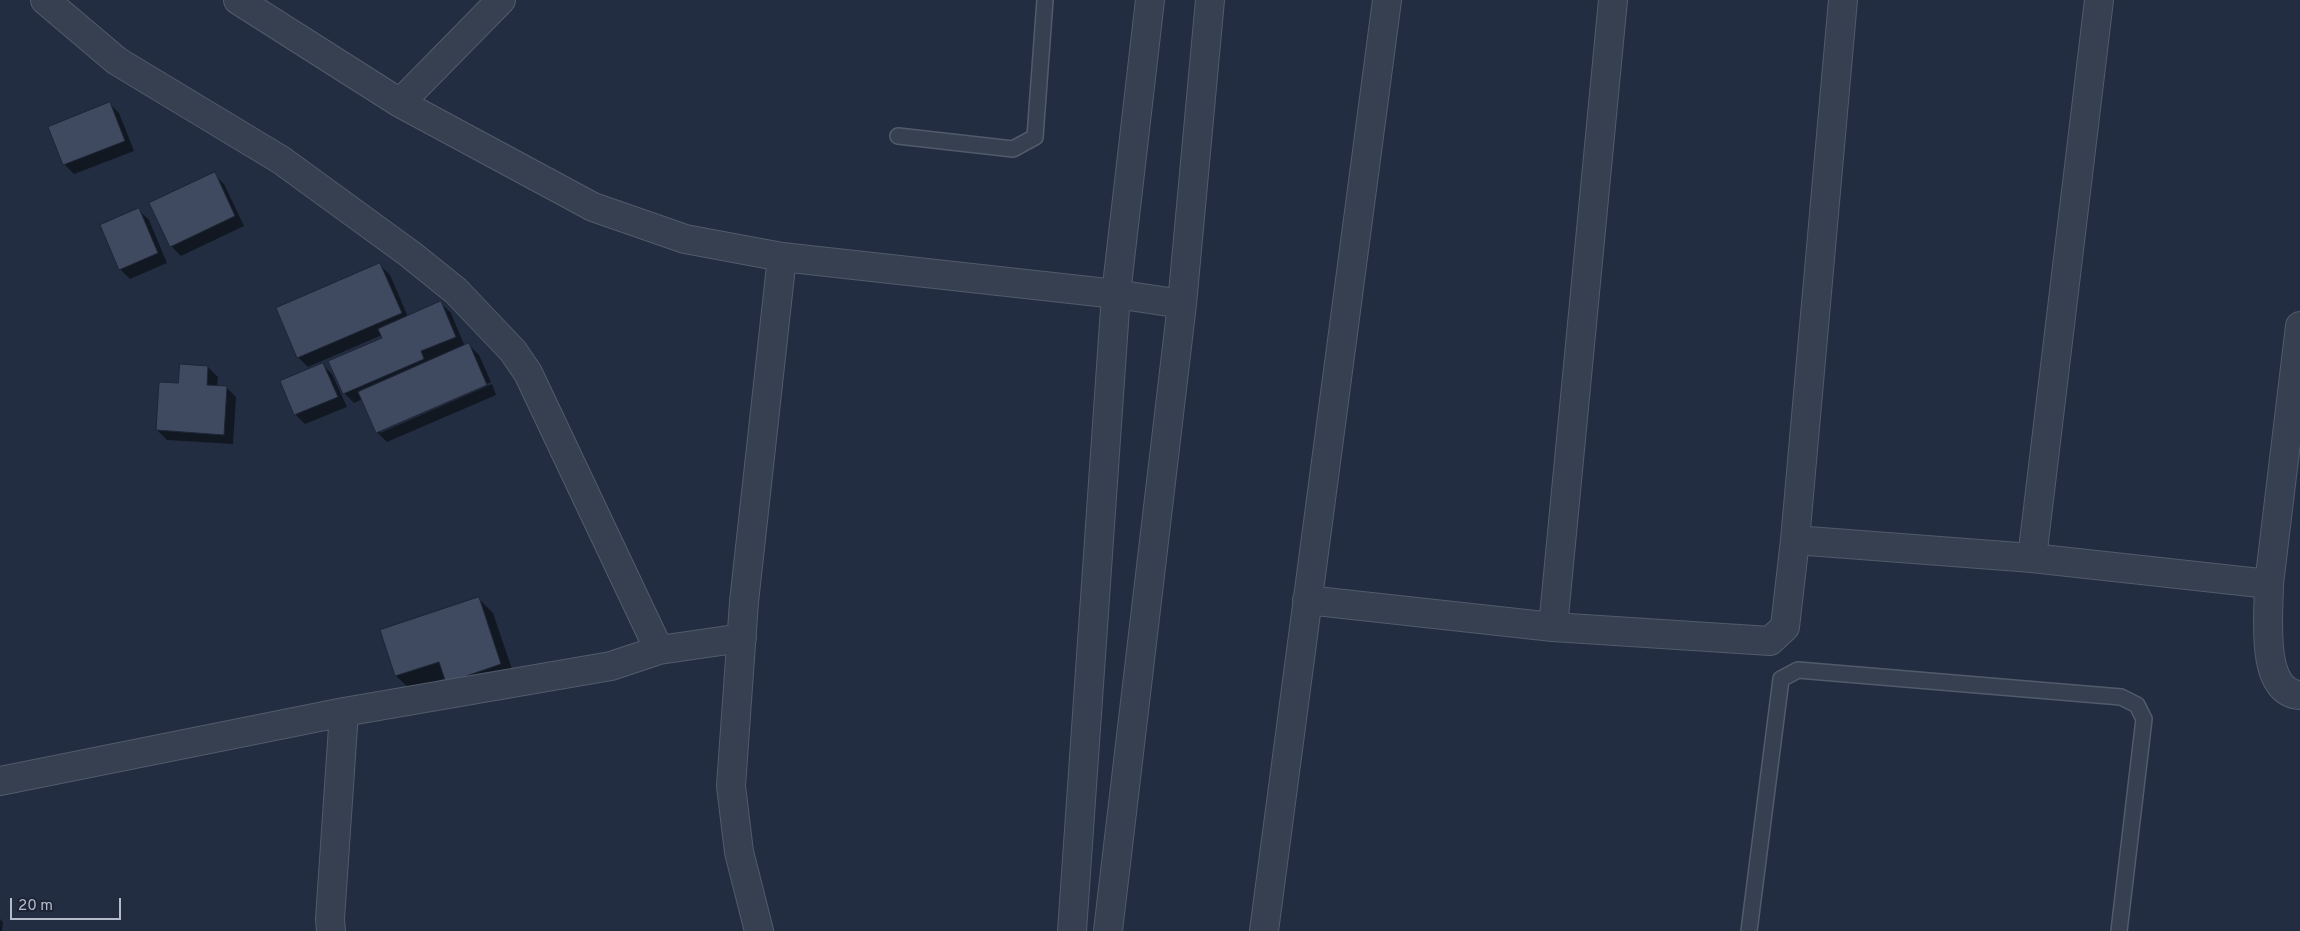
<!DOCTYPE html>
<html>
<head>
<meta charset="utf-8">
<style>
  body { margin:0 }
  #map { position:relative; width:2300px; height:931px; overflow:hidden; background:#232d41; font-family:Overpass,sans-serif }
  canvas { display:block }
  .scale { position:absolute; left:10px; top:898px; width:111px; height:22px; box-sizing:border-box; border:2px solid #b4bbcb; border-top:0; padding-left:6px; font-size:15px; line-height:18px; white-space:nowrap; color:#b4bbcb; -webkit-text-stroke:4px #1c2435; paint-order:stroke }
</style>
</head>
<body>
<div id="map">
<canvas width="2300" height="931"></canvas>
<div class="scale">20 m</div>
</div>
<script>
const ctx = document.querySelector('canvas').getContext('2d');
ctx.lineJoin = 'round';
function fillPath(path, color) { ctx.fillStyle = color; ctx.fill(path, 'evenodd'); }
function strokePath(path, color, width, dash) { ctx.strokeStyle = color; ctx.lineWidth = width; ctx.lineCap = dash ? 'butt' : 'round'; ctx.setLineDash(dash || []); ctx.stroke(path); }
fillPath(new Path2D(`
  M109 103 119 113 134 151 74 174 64 164Z
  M214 174 224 184 244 226 181 256 171 246Z
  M139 210 149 220 167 263 130 279 120 269Z
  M380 265 390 275 408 317 441 303 451 313 465 347 469 345 479 355 491 382 380 430V433L492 384 496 395 387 442 377 432 363 399 354 403 344 393 383 339 382 335 308 367 298 357Z
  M322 364 332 374 347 407 305 424 295 414Z
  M208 367 218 377 217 387H226L236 397 233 444 167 440 157 430 180 384Z
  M479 599 493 613 515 678H446L411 690 396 676 382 631Z
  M0 919 3 922 2 931H0Z`), '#0007');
const building = new Path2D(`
  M110 102 125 141 63 165 48 127Z
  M215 172 235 216 170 247 149 203Z
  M139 208 158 253 119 270 100 225Z
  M380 263 402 313 297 358 276 308Z
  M441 301 456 337 421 351 424 359 343 394 328 361 382 338 378 329Z
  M469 343 487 385 376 433 358 392Z
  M323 363 338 397 294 415 280 381Z
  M180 364 208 366 207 385 227 386 224 435 156 430 159 382 178 383Z
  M479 597 501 664 446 683 439 662 395 676 380 630Z`);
fillPath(building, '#3f4a61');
strokePath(building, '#1e2637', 1);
const lane = new Path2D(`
  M898 136 1013 149 1035 137 1045 0
  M1749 931 1781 679 1798 670 2121 697 2137 705 2144 719 2119 931`);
const street = new Path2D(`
  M238 0 400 103 593 207 685 239 782 257
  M400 103 501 0
  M1795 540 1843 0
  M2032 558 2099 0
  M2269 584 2300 326
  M1307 600 1553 627 1770 641 1785 627 1795 540 2032 558 2269 584C2269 613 2259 693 2300 695
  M1553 627 1613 0
  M659 650 742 638
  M0 781 344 712 611 666 659 650 528 373 513 351 456 291 410 254 281 160 117 61 45 0
  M331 931 330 919 344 712
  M759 931 739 852 731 786 744 602 782 257 1116 294 1182 304
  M1072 931 1116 294 1150 0
  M1108 931 1182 304 1210 0
  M1264 931 1387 0`);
strokePath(lane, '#525b6b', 18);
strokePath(street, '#525b6b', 30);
strokePath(lane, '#374050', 15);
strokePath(street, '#374050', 28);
</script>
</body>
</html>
